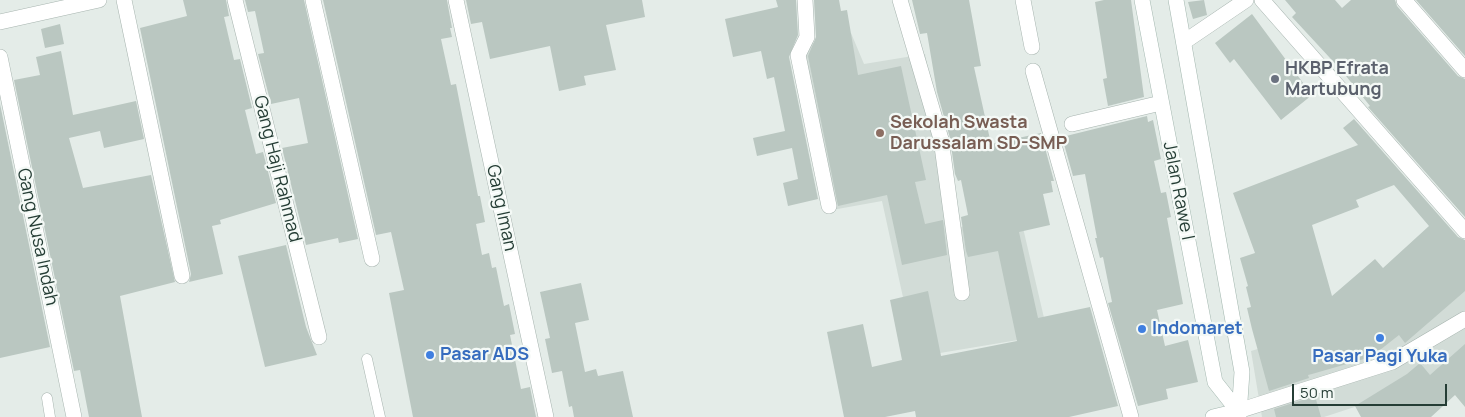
<!DOCTYPE html>
<html>
<head>
<meta charset="utf-8">
<style>
  body { margin:0 }
  #map { position:relative; width:1465px; height:417px; overflow:hidden; background:#e4ece8; font-family:Manrope,sans-serif }
  canvas { display:block }
  .scale { position:absolute; left:1292px; top:384px; width:155px; height:22px; box-sizing:border-box; border:2px solid #253d35; border-top:0; padding-left:6px; font-size:15px; line-height:18px; white-space:nowrap; color:#253d35; -webkit-text-stroke:4px #f4f9f6; paint-order:stroke }
</style>
</head>
<body>
<div id="map">
<canvas width="1465" height="417"></canvas>
<div class="scale">50 m</div>
</div>
<script>
const ctx = document.querySelector('canvas').getContext('2d');
ctx.lineJoin = 'round';
function fillPath(path, color) { ctx.fillStyle = color; ctx.fill(path, 'evenodd'); }
function strokePath(path, color, width, dash) { ctx.strokeStyle = color; ctx.lineWidth = width; ctx.lineCap = dash ? 'butt' : 'round'; ctx.setLineDash(dash || []); ctx.stroke(path); }
function drawText(font, color, halo, rows, align = 'center') {
  ctx.font = font + ' Manrope,sans-serif'; ctx.lineWidth = 4.5; ctx.setLineDash([]); ctx.textBaseline = 'middle'; ctx.strokeStyle = halo; ctx.fillStyle = color; for (const [text, x, y, turn = 0] of rows) {
    ctx.save(); ctx.translate(x, y); ctx.rotate((+turn || 0) * Math.PI / 180); ctx.textAlign = isNaN(turn) ? turn : align; if (halo) ctx.strokeText(text, 0, 0); ctx.fillText(text, 0, 0); ctx.restore();
  }
}
fillPath(new Path2D(`
  M851 33 864 64 925 54 960 227 1020 215 1048 335 916 357 882 201 832 210 803 46Z
  M1465 267V353L1425 384 1324 417H1262L1251 351 1340 324Z`), '#d2dcd7');
fillPath(new Path2D(`
  M183 0H226L229 16 224 17 234 60 240 59 252 108 245 110 256 154 263 152 276 203 220 220 221 224 212 226 223 274 189 282 191 274 140 28 187 16Z
  M245 0H304L358 239 339 243 338 238 306 245 282 148 308 143 299 98 271 104 258 54 264 53 255 11 248 12Z
  M323 0H447L452 28H450L452 37 441 39 451 85 456 84 478 196H480L485 222 476 224 482 255 489 253 492 268 496 267 504 306 509 304 515 334 510 335 521 389 530 387 536 417H413L389 293 404 290 391 232 376 235Z
  M466 0H642L645 17 606 25 616 70 584 76 586 85 559 91 550 46 490 59 482 22 471 24Z
  M776 0H796L798 35 789 57 818 199 788 206 783 183 798 179 792 148 757 156 753 138 785 131 774 77 767 79 761 51 733 57 725 19 778 7Z
  M814 0H839L841 11 847 10 858 75 901 66 926 180 915 182 925 224 943 220 947 255 902 265 887 195 838 206 808 56 816 37Z
  M912 0H969L981 66 974 67 991 144 1041 133 1054 181H1051L1053 192 1043 194 1050 225 1019 232 1038 318 1090 307 1118 406 1069 417H916L915 411 885 417H844L827 332 863 324 872 367 902 360 890 300 928 291 941 356 1017 341 998 251 968 257 966 251 961 217 968 215 961 180 958 181 955 174 950 138 937 92 927 33 920 34Z
  M1104 0H1131L1144 97 1108 106 1103 79 1107 78 1095 2Z
  M1204 0 1207 15 1193 19 1188 2Z
  M1285 0H1335L1342 8 1351 0H1395L1397 6 1458 76 1465 79V217L1368 107 1370 106 1342 71 1292 17 1296 13Z
  M1416 0H1465V56Z
  M1252 14 1312 95 1281 120 1234 59 1230 63 1215 43Z
  M60 24 64 44 45 48 41 29Z
  M61 51 73 115 136 101 144 139 104 148 100 131 69 138 83 188 151 175 175 282 120 296 142 417H89L80 370 74 371 14 80 40 75 36 57Z
  M0 104 50 347 0 358Z
  M1147 116 1148 122 1153 120 1161 159 1154 161 1161 193 1166 192 1171 217 1167 218 1183 304 1157 310 1165 346 1188 340 1198 382 1166 389 1168 399 1138 406 1108 303 1112 302 1103 257 1100 258 1095 238H1097L1085 174 1073 176 1062 137Z
  M1354 119 1458 237 1465 240V291L1405 343 1399 335 1371 357 1312 374 1308 375 1309 378 1269 391 1252 329 1247 308 1251 307 1246 287 1248 286 1240 258 1255 253 1233 193 1358 145 1343 128ZM1394 185 1429 226 1383 268 1375 259 1332 296 1312 225 1359 207 1356 200Z
  M286 245 306 327 317 355 265 367 238 256Z
  M581 283 589 320 575 323 585 372 596 369 598 376 623 371 633 417H574L572 406 569 407 562 371 552 373 545 339 550 338 540 292Z
  M1465 344V407L1455 395 1431 417H1361L1355 406 1407 374 1420 363 1430 375Z
  M1315 396 1321 417H1276L1274 409Z`), '#bac7c1');
const lane = new Path2D(`
  M367 359 380 417
  M47 398 50 417`);
const street = new Path2D(`
  M124 0 182 276
  M235 0 319 337
  M313 0 372 259
  M456 0 546 417
  M805 0 807 37 798 55 829 206
  M900 0 941 139 962 293
  M1023 0 1032 47
  M1262 0 1465 231
  M1404 0 1465 70
  M0 22 99 0
  M1184 42 1246 0
  M0 57 74 417
  M1033 71 1131 417
  M1072 124 1161 103
  M1238 411 1392 362 1465 319`);
const secondary = new Path2D(`
  M1142 0 1215 382 1238 411
  M1176 0 1242 372 1239 415
  M1213 417 1238 411`);
strokePath(lane, '#a7b4af', 11);
strokePath(street, '#a7b4af', 16);
strokePath(secondary, '#a3b7af', 16);
strokePath(lane, '#fff', 10);
strokePath(street, '#fff', 15);
strokePath(secondary, '#fff', 15);
for (const [x, y, r, color] of [
  [1275,79,5,"#6b7280"],
  [880,133,5,"#8d6e63"],
  [1142,329,5,"#3f7fe0"],
  [1380,338,5,"#3f7fe0"],
  [430,355,5,"#3f7fe0"]
]) { const dot = new Path2D(); dot.arc(x, y, r, 0, 2 * Math.PI); ctx.fillStyle = color; ctx.fill(dot); strokePath(dot, '#f4f9f6', 2); }
drawText('bold 18px', '#5b616d', '#f4f9f6', [
  ["HKBP Efrata",1285,69],
  ["Martubung",1285,90]
], 'left');
drawText('bold 18px', '#785e54', '#f4f9f6', [
  ["Sekolah Swasta",890,123],
  ["Darussalam SD-SMP",890,144]
], 'left');
drawText('18px', '#253d35', '#f4f9f6', [
  ["Gang Haji Rahmad",277,169,76],
  ["Jalan Rawe I",1178,191,79],
  ["Gang Iman",501,208,78],
  ["Gang Nusa Indah",37,237,78]
]);
drawText('bold 18px', '#366cbe', '#f4f9f6', [
  ["Indomaret",1152,329],
  ["Pasar ADS",440,355],
  ["Pasar Pagi Yuka",1380,357,"center"]
], 'left');
</script>
</body>
</html>
